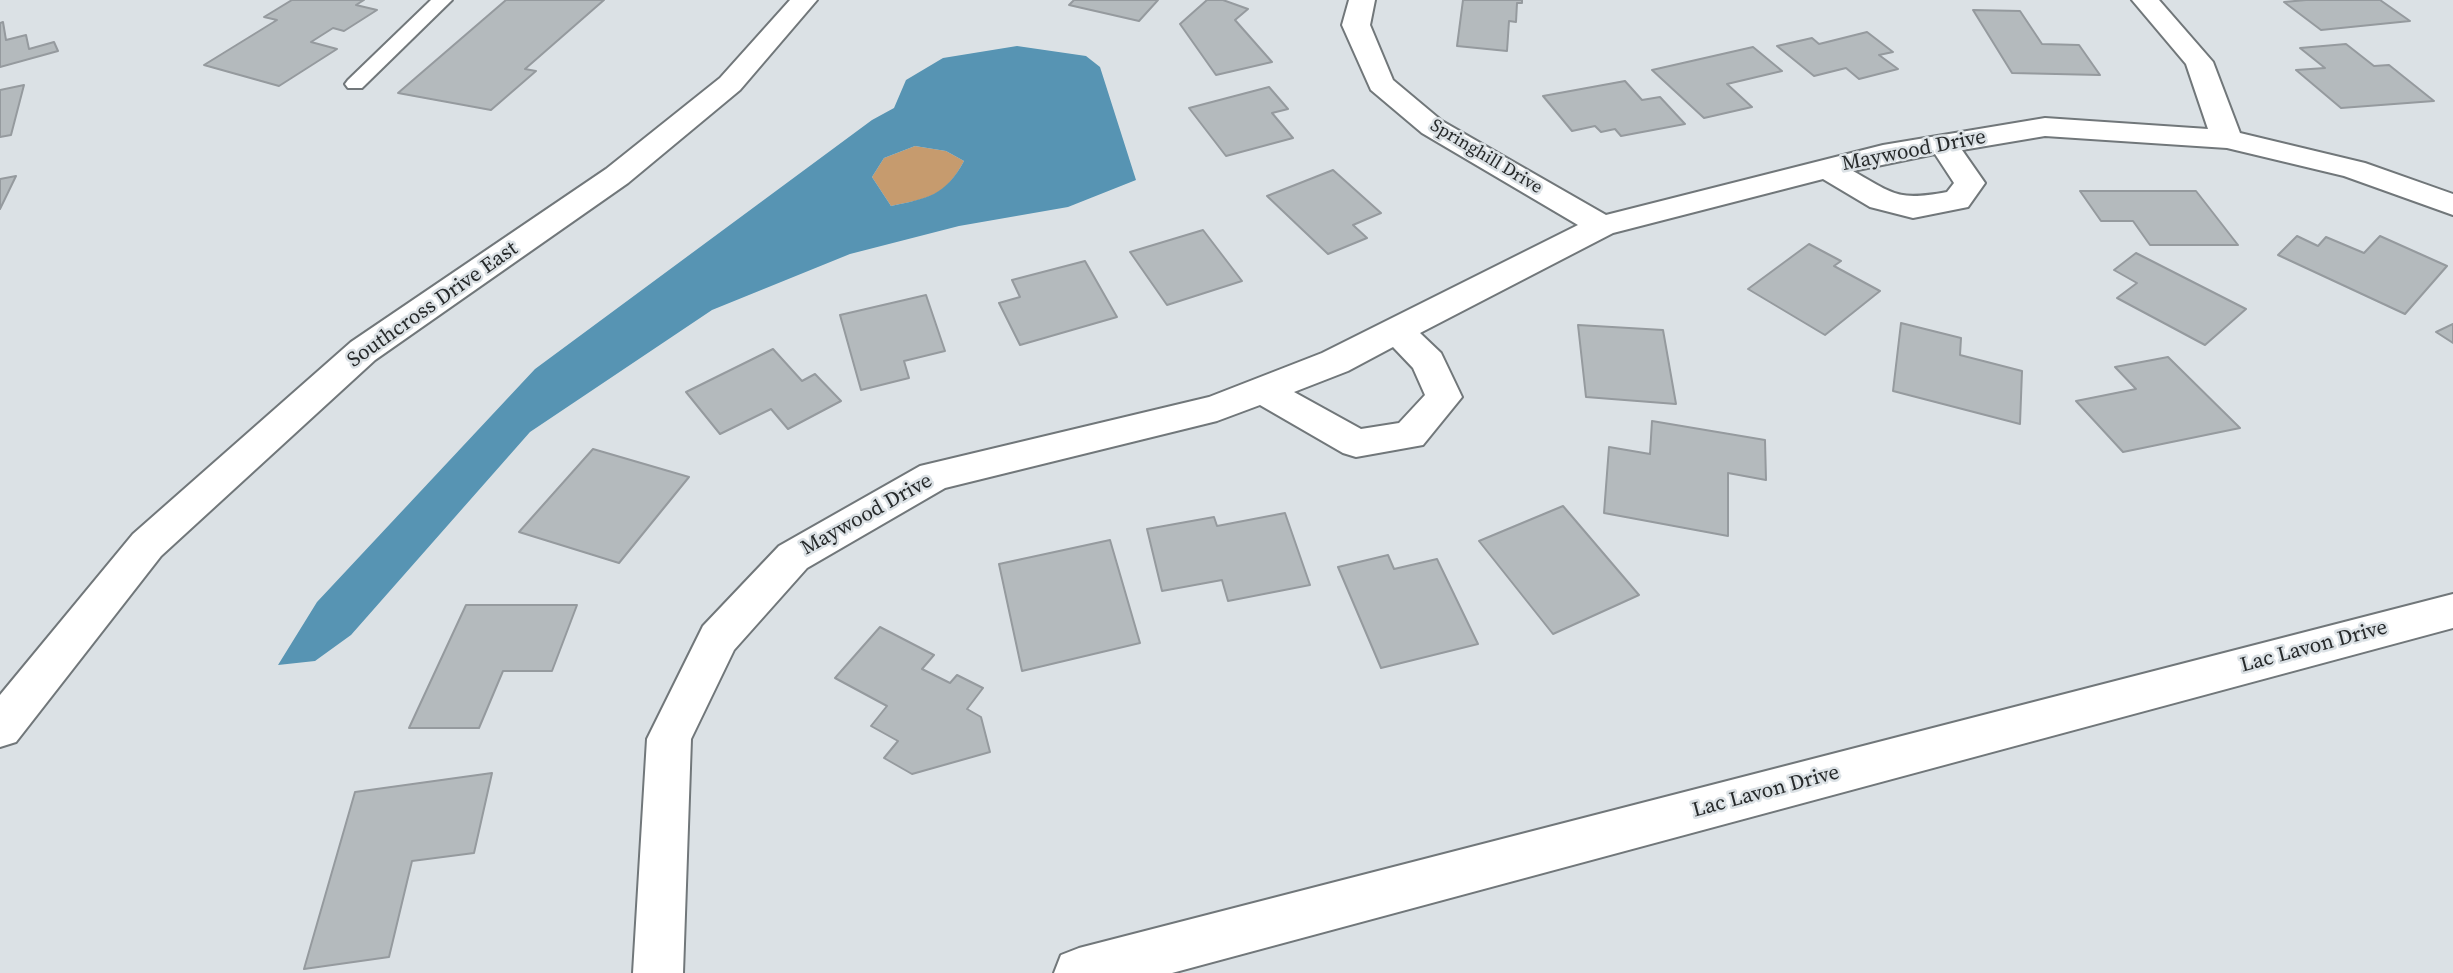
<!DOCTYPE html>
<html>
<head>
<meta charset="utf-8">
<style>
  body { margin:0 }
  canvas { display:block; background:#dbe1e5 }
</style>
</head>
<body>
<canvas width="2453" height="973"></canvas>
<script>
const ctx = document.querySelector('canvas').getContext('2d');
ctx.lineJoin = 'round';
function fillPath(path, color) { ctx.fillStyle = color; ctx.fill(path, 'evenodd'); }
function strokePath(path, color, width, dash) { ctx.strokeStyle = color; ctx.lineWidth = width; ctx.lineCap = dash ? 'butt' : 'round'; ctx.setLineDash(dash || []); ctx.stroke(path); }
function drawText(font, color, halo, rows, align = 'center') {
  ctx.font = font + ' "Source Serif 4",serif'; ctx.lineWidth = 5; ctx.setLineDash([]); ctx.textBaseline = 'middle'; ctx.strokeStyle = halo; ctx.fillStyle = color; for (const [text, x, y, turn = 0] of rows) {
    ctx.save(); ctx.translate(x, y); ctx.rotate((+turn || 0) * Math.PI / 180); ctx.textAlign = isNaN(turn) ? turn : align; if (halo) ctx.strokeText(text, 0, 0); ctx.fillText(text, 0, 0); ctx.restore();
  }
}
fillPath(new Path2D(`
  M915 146 946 151 964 161C945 197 929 198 891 206L872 177 884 158Z`), '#c69b6e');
fillPath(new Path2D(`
  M1017 46 1086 56 1100 67 1136 180 1068 207 959 226 850 254 712 310 530 432 351 635 315 661 278 665 317 602 535 369 872 120 894 108 906 80 943 58ZM915 146 946 151 964 161C945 196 928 198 891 206L872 177 884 158Z`), '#5794b3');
const building = new Path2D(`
  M292 0H364L356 5 377 10 344 31 333 28 311 42 337 49 279 86 204 65 277 20 264 17Z
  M506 0H604L525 69 536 71 491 110 398 93Z
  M1074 0H1158L1139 21 1069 5Z
  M1207 0H1223L1248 9 1235 20 1272 62 1216 75 1180 24Z
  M1463 0H1522V3H1517L1516 22 1509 21 1507 51 1457 46Z
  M2306 0H2380L2410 21 2321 30 2284 2Z
  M1973 10 2020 11 2042 44 2079 45 2100 75 2012 73Z
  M3 22 6 40 26 35 29 49 54 42 58 51 0 67V23Z
  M1867 32 1893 52 1879 55 1898 69 1859 79 1846 68 1814 76 1777 46 1812 38 1819 44Z
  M2346 44 2374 66 2389 65 2434 101 2341 108 2296 70 2325 68 2300 48Z
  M1753 47 1782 71 1727 84 1752 107 1704 118 1652 70Z
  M1625 81 1642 100 1660 97 1685 124 1621 136 1615 129 1601 132 1595 126 1572 131 1543 96Z
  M24 85 11 135 0 137V90Z
  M1269 87 1288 109 1272 113 1293 138 1226 156 1189 108Z
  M1333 170 1381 213 1353 225 1367 238 1328 254 1267 196Z
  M16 176 0 209V179Z
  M2080 191H2196L2238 245H2150L2133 221H2101Z
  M1203 230 1242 281 1167 305 1130 252Z
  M2297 236 2318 246 2326 237 2364 253 2380 236 2447 266 2405 314 2278 255Z
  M1809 244 1841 261 1834 266 1880 291 1825 335 1748 289Z
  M2136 253 2246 309 2205 345 2117 298 2137 283 2114 270Z
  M1085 261 1117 317 1020 345 999 303 1020 297 1012 280Z
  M926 295 945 351 904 361 909 378 861 390 840 315Z
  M1901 323 1961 338 1960 355 2022 371 2020 424 1893 391Z
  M2453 324V343L2436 332Z
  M1578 325 1663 330 1676 404 1586 397Z
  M773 349 802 381 815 374 841 401 788 429 771 409 720 434 686 392Z
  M2168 357 2240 428 2123 452 2076 401 2136 389 2115 367Z
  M1652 421 1765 440 1766 480 1728 473V536L1604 513 1609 447 1650 454Z
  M593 449 689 477 619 563 519 532Z
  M1563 506 1639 595 1553 634 1479 541Z
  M1285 513 1310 585 1228 601 1222 580 1162 591 1147 529 1214 517 1217 526Z
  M1110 540 1140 643 1022 671 999 564Z
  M1388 555 1394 569 1437 559 1478 644 1381 668 1338 567Z
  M466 605H577L552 671H503L479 728H409Z
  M880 627 934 655 922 669 950 683 957 675 983 688 967 709 981 717 990 752 912 774 884 758 898 741 871 726 887 706 835 678Z
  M492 773 474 853 412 861 389 957 304 969 355 792Z`);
fillPath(building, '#b4babd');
strokePath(building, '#959a9e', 2);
const service = new Path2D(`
  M431 0H452L362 88H348L345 84 348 80Z`);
const minor = new Path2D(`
  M1349 0H1375L1370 25 1393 80 1442 121 1606 215 1883 145 2045 118 2208 129 2186 64 2132 0H2159L2213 62 2240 133 2365 163 2453 194V215L2344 176 2227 148 2045 136 1962 150 1985 183 1968 207 1913 218 1870 207 1823 179 1613 233 1420 333 1441 353 1462 397 1423 445 1356 457 1343 453 1260 405 1217 421 945 488 807 568 734 650 691 739 683 973H633L647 739 703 626 779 546 920 466 1209 397 1322 353 1578 225 1422 133 1371 90 1342 25ZM1935 154 1954 183 1947 192C1898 201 1895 195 1853 171ZM1393 347 1413 368 1425 395 1399 423 1361 429 1294 392 1348 371Z`);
const tertiary = new Path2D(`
  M790 0H817L740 90 628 183 375 360 161 556 16 742 0 747V695L133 534 351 342 606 169 720 78Z
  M2453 594V628L1172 973H1054L1061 955 1079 948Z`);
strokePath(service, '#71777a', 4);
strokePath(minor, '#71777a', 4);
strokePath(tertiary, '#71777a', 4);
fillPath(service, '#fff');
fillPath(minor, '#fff');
fillPath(tertiary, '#fff');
drawText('18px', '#26292a', '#dbe1e5', [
  ["Springhill Drive",1486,157,31]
]);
drawText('21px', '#26292a', '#dbe1e5', [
  ["Maywood Drive",1914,151,-11],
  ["Southcross Drive East",433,305,-35],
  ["Maywood Drive",867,515,-29],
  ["Lac Lavon Drive",2314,647,-15],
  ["Lac Lavon Drive",1766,792,-15]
]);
</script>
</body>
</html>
